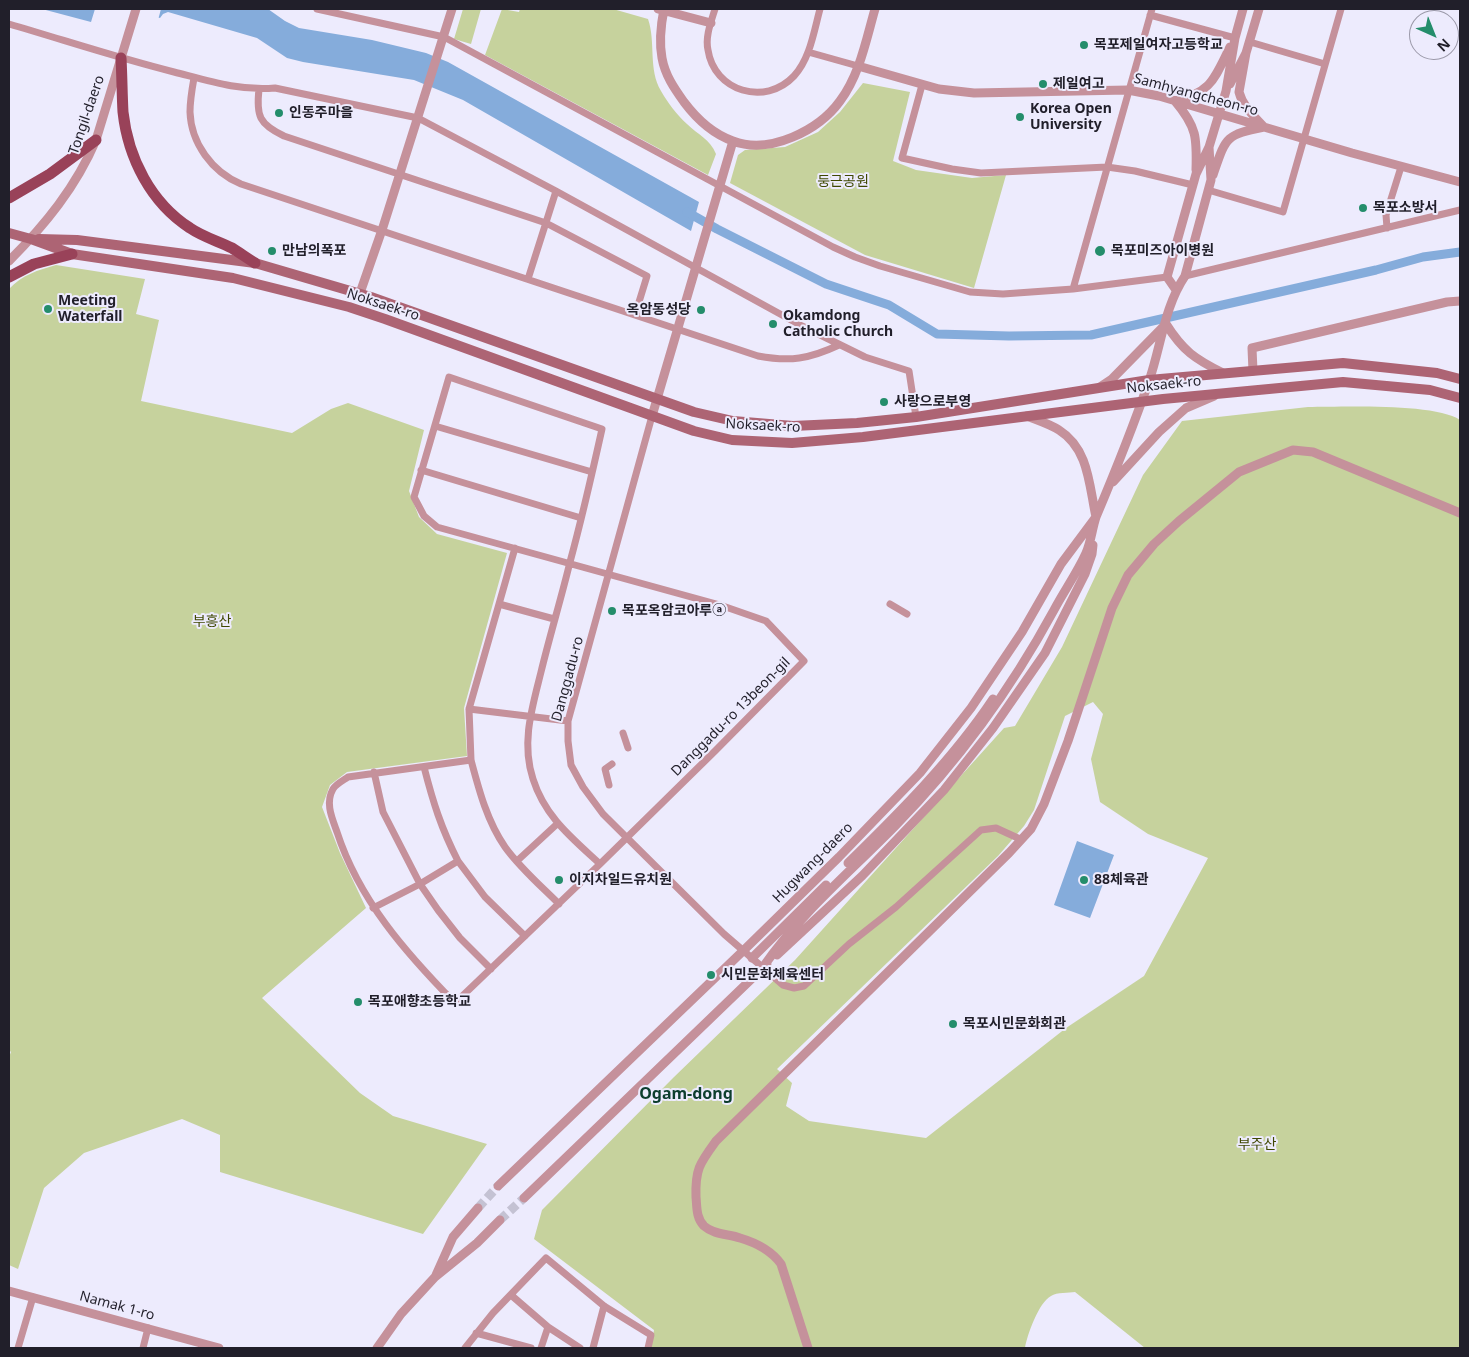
<!DOCTYPE html>
<html>
<head>
<meta charset="utf-8">
<style>
  body { margin:0 }
  #map { position:relative; width:1469px; height:1357px; overflow:hidden; background:#edebfd; font-family:"Noto Sans",sans-serif }
  canvas { display:block }
  .frame { position:absolute; inset:0; border:10px solid #211f2a; pointer-events:none }
  .north { position:absolute; left:1409px; top:10px; width:50px; height:50px; box-sizing:border-box; background:#edebfd; border:1px solid #9b99a9; border-radius:50%; rotate:136deg; font-size:14px; font-weight:700; line-height:20px; text-align:center; color:#211f2a }
  .north::after { content:''; display:block; margin:auto; width:18px; height:22px; background:#248d6b; clip-path:polygon(50% 0,100% 100%,50% 72%,0 100%) }
</style>
</head>
<body>
<div id="map">
<canvas width="1469" height="1357"></canvas>
<div class="frame"></div>
<div class="north">N</div>
</div>
<script>
const ctx = document.querySelector('canvas').getContext('2d');
ctx.lineJoin = 'round';
function fillPath(path, color) { ctx.fillStyle = color; ctx.fill(path, 'evenodd'); }
function strokePath(path, color, width, dash) { ctx.strokeStyle = color; ctx.lineWidth = width; ctx.lineCap = dash ? 'butt' : 'round'; ctx.setLineDash(dash || []); ctx.stroke(path); }
function drawText(font, color, halo, rows, align = 'center') {
  ctx.font = font + ' "Noto Sans","Noto Sans KR",sans-serif'; ctx.lineWidth = 4; ctx.setLineDash([]); ctx.textBaseline = 'middle'; ctx.strokeStyle = halo; ctx.fillStyle = color; for (const [text, x, y, turn = 0] of rows) {
    ctx.save(); ctx.translate(x, y); ctx.rotate((+turn || 0) * Math.PI / 180); ctx.textAlign = isNaN(turn) ? turn : align; if (halo) ctx.strokeText(text, 0, 0); ctx.fillText(text, 0, 0); ctx.restore();
  }
}
fillPath(new Path2D(`
  M463 9H481L471 44 454 39Z
  M502 9 519 12 520 9H613L648 19C656 42 648 69 661 91 668 103 676 114 687 124 698 135 710 139 716 154L708 175 485 55Z
  M863 83 910 92 893 161 916 170 972 178 1006 175 974 288 865 255 730 183 738 155 745 150 785 147 818 132 840 112Z
  M56 265 145 279 136 314 159 320 141 401 292 433 331 409 348 403 424 430 409 491 419 517 437 534 507 553 464 708 467 756 347 772 330 785 322 807 340 853 366 908 262 998 360 1093 393 1116 487 1144 423 1234 220 1172V1135L182 1119 84 1153 44 1188 18 1269 9 1265V1057L11 1052 9 1050V289C22 275 38 270 56 265Z
  M1308 407C1342 407 1435 403 1460 420V1348H1145L1075 1292C1069 1293 1057 1292 1051 1296 1039 1302 1027 1335 1025 1348H651L654 1330 534 1239 542 1210 674 1077 795 960 1004 728 1015 726 1062 647 1143 475 1182 421ZM1093 702 1103 714 1091 759 1100 802 1148 834 1208 858 1144 976 1066 1028 926 1138 809 1121 786 1106 792 1083 777 1069 998 856 1024 826 1034 810 1065 716Z`), '#c6d29d');
fillPath(new Path2D(`
  M42 9H95L91 22Z
  M123 9H268L285 21 299 28 372 40 426 53 448 62 699 202 691 231 463 100 414 80 303 62 287 58 257 38 168 12 163 14 160 18Z
  M1077 841 1114 855 1090 918 1054 905Z`), '#85acdb');
fillPath(new Path2D(`
  M121 9H161L158 20 123 11Z`), '#edebfd');
strokePath(new Path2D(`
  M687 212 717 229 826 284 889 305 937 334 1009 336 1091 335 1376 270 1423 257 1460 252`), '#85acdb', 9);
strokePath(new Path2D(`
  M478 1208 498 1186
  M500 1220 524 1198`), '#c4c2d3', 9, [9, 4.5]);
strokePath(new Path2D(`
  M317 9 444 37 833 247 855 257 880 266 970 292 1003 294 1073 289 1167 277
  M715 9C711 22 705 37 708 50 714 91 765 107 794 76 810 59 814 31 820 9
  M1150 15 1235 38
  M9 24C64 40 118 58 174 72 209 81 239 91 275 88L418 118 556 191 802 326 865 357 909 371 916 417
  M1250 42 1325 64
  M808 52 858 66
  M194 78C192 89 190 100 190 112 191 143 212 172 241 184L758 356C790 362 809 359 839 345
  M922 85 902 158 952 169 981 173 1107 167 1135 171 1193 185
  M259 89C256 116 259 124 284 136L546 223 647 276 635 315
  M1208 190 1283 212 1341 9
  M1387 228 1386 215 1401 167
  M1185 276 1460 210
  M528 279 556 191
  M1073 289 1152 9
  M652 416 568 721V741L571 765 583 787 603 814 724 934 783 985 794 988 804 986 849 944 896 907 981 830 996 828 1020 839
  M435 426 592 472
  M421 470 581 518
  M515 548 469 709 568 721
  M499 604 554 619
  M890 604 907 614
  M469 709 471 760 348 777C344 780 336 784 333 789 325 803 332 818 337 832 359 900 406 953 455 1003L600 864C572 838 545 817 533 779 521 743 532 708 541 672 550 635 561 599 570 562 582 518 592 474 602 429L449 377 414 497 424 516 437 527 720 605 766 621 804 661 715 751 600 864
  M623 733 628 748
  M471 760C479 790 487 821 505 847 520 868 541 886 559 904
  M424 767C433 802 441 828 458 861
  M374 772 383 812 420 884 438 910 460 938 491 969
  M609 785 605 769 612 764
  M517 861 557 824
  M373 908 420 884 458 861 485 897 525 936
  M511 1295 548 1327 580 1348
  M476 1333 531 1348
  M18 1348 33 1297
  M143 1348 148 1328
  M465 1348 493 1313 546 1258 604 1306 651 1335 648 1348
  M541 1348 548 1327
  M593 1348 604 1306`), '#c5919b', 7);
strokePath(new Path2D(`
  M658 9 711 23
  M664 9C661 24 659 42 662 58 665 75 674 88 684 102 696 118 713 134 733 141 770 155 819 130 840 101 860 74 866 40 875 9
  M858 66 939 89 974 93 1128 90 1159 96 1352 153 1460 182
  M1230 84 1246 53 1259 9
  M1196 170C1197 138 1197 127 1175 101 1212 92 1214 79 1230 47
  M1213 175C1226 137 1225 135 1264 127 1254 116 1243 107 1239 92L1246 53
  M9 261C45 225 76 187 96 140L136 9
  M1176 290 1167 277 1196 174 1209 147 1226 91 1235 38 1243 9
  M360 293 383 227 452 9
  M1253 371 1252 348 1447 302 1460 301
  M1100 387 1112 379 1166 324C1183 351 1195 359 1223 373
  M652 416 733 141
  M1027 416C1037 420 1050 424 1059 430 1089 449 1089 485 1096 517
  M1113 482 1159 432 1186 408 1214 396
  M1096 517C1115 472 1133 427 1149 381 1161 347 1164 307 1185 276L1211 180 1209 147
  M848 863C899 813 953 759 993 699
  M777 955 862 876 944 790 993 728 1045 653 1085 574 1092 554 1093 545
  M752 958 826 885
  M498 1186 744 950 839 857 920 773 971 708 1022 632 1061 564 1096 517C1092 529 1091 542 1086 553 1077 573 1064 591 1054 610 1011 689 958 762 895 826 850 872 800 914 763 967
  M524 1198 767 964
  M436 1275 453 1237 478 1208
  M9 1291 219 1348
  M377 1348 401 1314 435 1277 477 1243 500 1220
  M808 1348 781 1264C771 1250 757 1243 740 1238 729 1234 714 1235 704 1226 696 1218 697 1207 696 1197 695 1169 700 1163 716 1141L1009 853 1031 829 1044 804 1068 741 1112 608 1128 575 1154 544 1179 521 1239 472 1293 450 1313 452 1460 513`), '#c5919b', 9);
strokePath(new Path2D(`
  M9 233 31 239 72 254 233 278 349 307 385 319 694 431 732 440 792 443 863 437 1163 399 1343 382 1430 390 1460 398
  M39 239 77 240 255 263 371 297 694 412 733 421 793 426 857 423 916 417 1149 380 1343 363 1437 373 1460 379`), '#ad6474', 10);
strokePath(new Path2D(`
  M121 58C122 76 122 94 123 112 128 158 151 203 190 228 203 237 218 241 232 248 240 253 247 258 255 263
  M9 198 50 174 96 140
  M9 277 34 264 72 254`), '#994259', 11);
for (const [x, y, r, color] of [
  [1084,45,5,"#248d6b"],
  [1043,84,5,"#248d6b"],
  [279,113,5,"#248d6b"],
  [1020,117,5,"#248d6b"],
  [1363,208,5,"#248d6b"],
  [272,251,5,"#248d6b"],
  [1100,251,6,"#248d6b"],
  [48,309,5,"#248d6b"],
  [701,310,5,"#248d6b"],
  [773,324,5,"#248d6b"],
  [884,402,5,"#248d6b"],
  [612,611,5,"#248d6b"],
  [559,880,5,"#248d6b"],
  [1084,880,5,"#248d6b"],
  [711,975,5,"#248d6b"],
  [358,1002,5,"#248d6b"],
  [953,1024,5,"#248d6b"]
]) { const dot = new Path2D(); dot.arc(x, y, r, 0, 2 * Math.PI); ctx.fillStyle = color; ctx.fill(dot); strokePath(dot, '#edebfd', 2); }
drawText('bold 14px', '#211f2a', '#edebfd', [
  ["목포제일여자고등학교",1094,45],
  ["제일여고",1053,84],
  ["Korea Open",1030,109],
  ["University",1030,125],
  ["인동주마을",289,113],
  ["목포소방서",1373,208],
  ["만남의폭포",282,251],
  ["목포미즈아이병원",1111,251],
  ["Meeting",58,301],
  ["Waterfall",58,317],
  ["옥암동성당",691,310,"right"],
  ["Okamdong",783,316],
  ["Catholic Church",783,332],
  ["사랑으로부영",894,402],
  ["목포옥암코아루ⓐ",622,611],
  ["이지차일드유치원",569,880],
  ["88체육관",1094,880],
  ["시민문화체육센터",721,975],
  ["목포애향초등학교",368,1002],
  ["목포시민문화회관",963,1024]
], 'left');
drawText('14px', '#211f2a', '#edebfd', [
  ["Samhyangcheon-ro",1196,95,15],
  ["Tongil-daero",87,115,-71],
  ["Noksaek-ro",383,305,18],
  ["Noksaek-ro",1164,385,-6],
  ["Noksaek-ro",763,426,3],
  ["Danggadu-ro",568,679,-75],
  ["Danggadu-ro 13beon-gil",731,717,-45],
  ["Hugwang-daero",813,863,-45],
  ["Namak 1-ro",117,1306,15]
]);
drawText('14px', '#3f4801', '#edebfd', [
  ["둥근공원",843,182],
  ["부흥산",212,622],
  ["부주산",1257,1145]
]);
drawText('bold 16px', '#0d3e2e', '#edebfd', [
  ["Ogam-dong",686,1094]
]);
</script>
</body>
</html>
